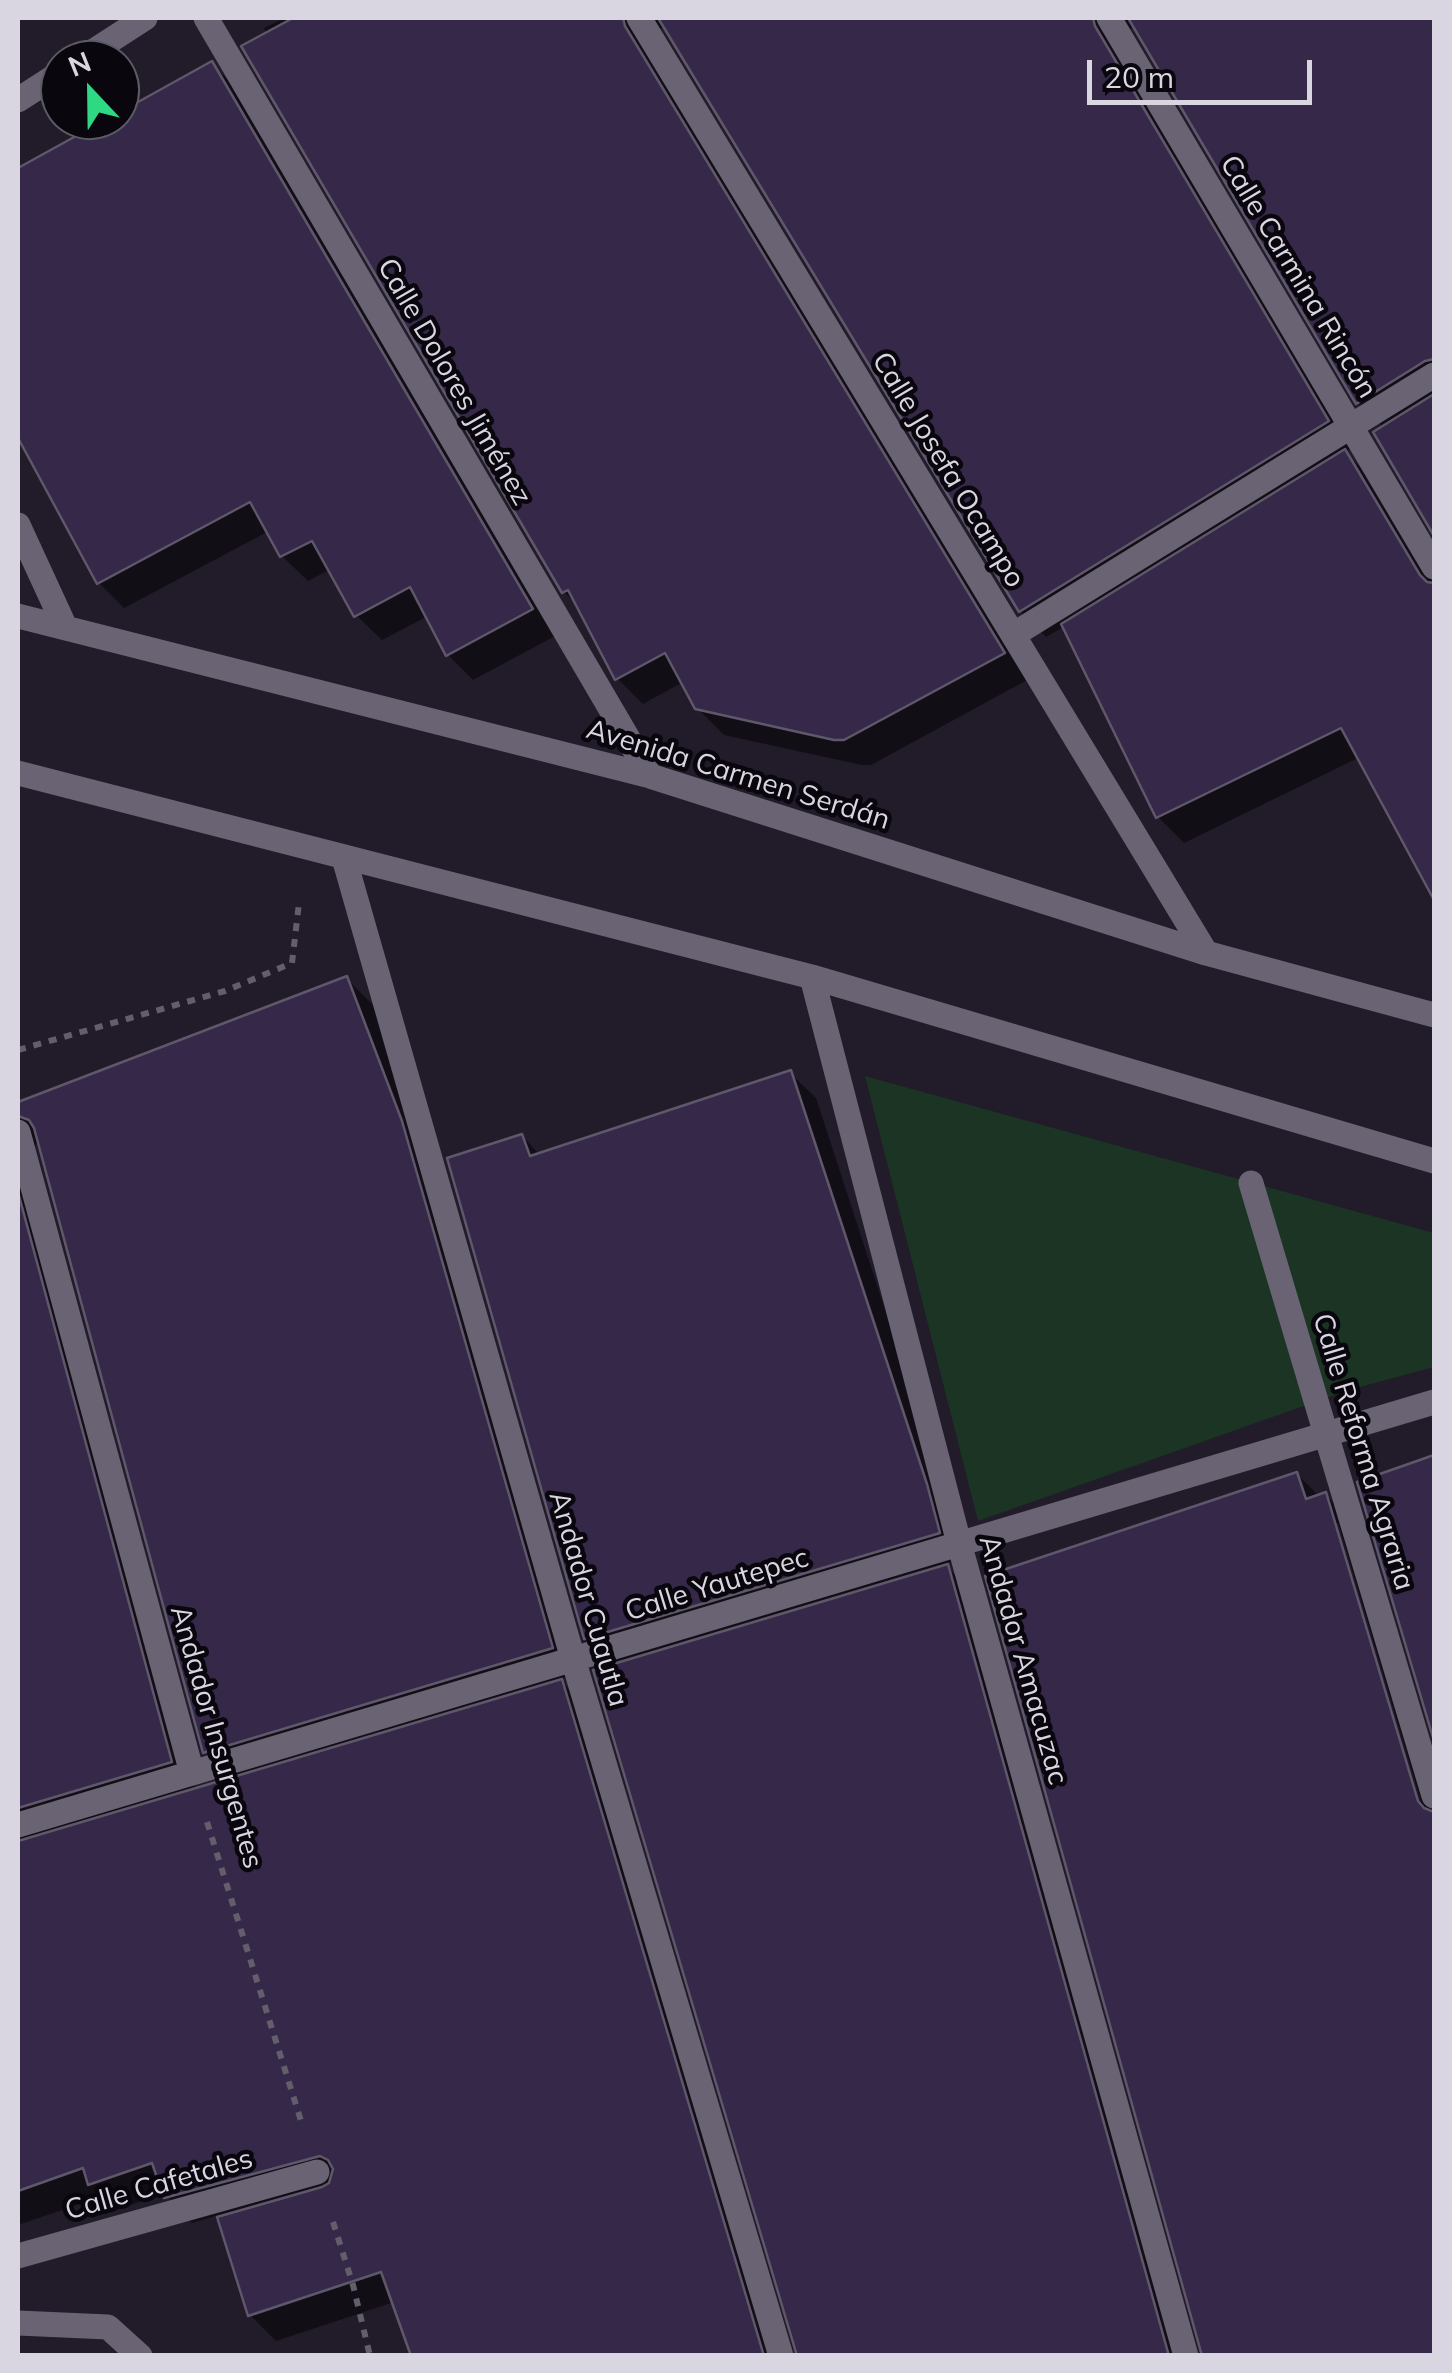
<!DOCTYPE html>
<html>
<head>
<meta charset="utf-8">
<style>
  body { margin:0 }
  #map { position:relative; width:1452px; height:2373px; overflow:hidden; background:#211b2a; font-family:Mulish,sans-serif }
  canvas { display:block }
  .frame { position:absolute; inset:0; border:20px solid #d9d6e1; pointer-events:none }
  .north { position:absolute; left:40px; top:40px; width:100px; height:100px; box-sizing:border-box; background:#09070d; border:2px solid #5c5a62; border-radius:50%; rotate:338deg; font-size:28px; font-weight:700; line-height:40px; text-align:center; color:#d9d6e1 }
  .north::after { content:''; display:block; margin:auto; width:35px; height:45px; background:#2fd883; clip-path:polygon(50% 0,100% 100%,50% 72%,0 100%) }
  .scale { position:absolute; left:1087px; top:60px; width:225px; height:45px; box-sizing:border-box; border:5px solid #d9d6e1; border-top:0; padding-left:12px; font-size:30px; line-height:35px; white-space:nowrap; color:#d9d6e1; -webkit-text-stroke:8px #09070d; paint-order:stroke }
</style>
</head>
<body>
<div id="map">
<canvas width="1452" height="2373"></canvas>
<div class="frame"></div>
<div class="north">N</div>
<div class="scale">20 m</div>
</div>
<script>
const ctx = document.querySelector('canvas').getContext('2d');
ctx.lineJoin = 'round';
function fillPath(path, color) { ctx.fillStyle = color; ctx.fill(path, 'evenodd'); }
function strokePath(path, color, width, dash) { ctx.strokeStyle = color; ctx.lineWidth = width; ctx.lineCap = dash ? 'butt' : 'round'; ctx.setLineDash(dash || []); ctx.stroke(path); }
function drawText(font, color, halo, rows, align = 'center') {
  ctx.font = font + ' Mulish,sans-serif'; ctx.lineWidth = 9; ctx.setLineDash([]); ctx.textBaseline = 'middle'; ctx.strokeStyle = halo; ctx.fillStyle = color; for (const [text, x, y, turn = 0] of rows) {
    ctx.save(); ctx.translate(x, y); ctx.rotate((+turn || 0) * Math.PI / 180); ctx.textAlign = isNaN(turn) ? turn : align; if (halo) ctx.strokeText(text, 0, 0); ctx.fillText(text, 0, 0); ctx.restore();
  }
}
fillPath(new Path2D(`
  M865 1076 1434 1233V1367L1349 1390 978 1521Z`), '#1b3424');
fillPath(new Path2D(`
  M285 18H1434V531L1376 433 1384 428 1358 402 1136 27 1128 29 1353 448 1345 452 1371 478 1434 585V892L1430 888 1360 757 1184 843 1158 817 1065 626 1046 637 1020 611 666 27 656 30 1029 679 871 765H862L724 735 697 708 683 682 643 704 617 678 580 608 564 592 264 28Z
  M212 64 238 90 557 635 473 680 448 655 428 616 382 640 356 615 331 569 308 581 282 556 269 531 124 608 99 583 18 432V170L110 120H120V115Z
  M347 979 373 1005 427 1149 577 1674 559 1679 587 1708 780 2356H415L394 2302 276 2341 250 2315 219 2215 192 2223 165 2193 116 2210 103 2196 18 2225V1104ZM40 1141 206 1751 234 1780 197 1791 27 1164V1153Z
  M790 1073 816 1098 951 1512 964 1558 944 1564 973 1593 1186 2356H799L615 1666 586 1638 522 1136 540 1155Z
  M1434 1458V1732L1360 1484Z
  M1297 1474 1320 1497 1326 1495 1352 1521 1434 1799V2356H1204ZM1333 1523H1338L1424 1812 1420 1813Z`), '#0007');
const building = new Path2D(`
  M293 18H623L625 26 1005 653 844 740H834L695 709 665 653 615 680 568 590 562 593 241 46Z
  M658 18H1093L1095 26 1329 421 1019 612Z
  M1128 18H1434V359L1425 361 1356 404Z
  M212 61 533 609 446 656 410 587 354 617 312 541 280 557 250 502 97 584 18 438V168L105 120H120V112Z
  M1434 394V536L1373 432Z
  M1345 449 1420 575 1427 582 1434 583V900L1341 728 1156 818 1061 624Z
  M347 976 402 1121 553 1648 203 1753 34 1128 29 1120 18 1116V1102Z
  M791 1070 927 1484 940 1533 584 1639 447 1158 522 1134 530 1156Z
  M18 1192 172 1762 18 1808Z
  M1434 1455V1741L1357 1482Z
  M1297 1472 1306 1499 1326 1492 1418 1801 1424 1808 1434 1812V2356H1202L985 1576Z
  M948 1564 1169 2356H797L593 1670Z
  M562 1679 764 2356H411L381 2272 248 2316 217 2217 322 2187 329 2183 333 2169 328 2160 320 2156 164 2198 152 2163 88 2185 83 2168 18 2191V1841Z`);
fillPath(building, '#352849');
strokePath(building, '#5e586a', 2.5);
strokePath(new Path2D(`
  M18 1050 225 991 292 963 299 903
  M207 1822 302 2124
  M333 2222 353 2285 370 2356`), '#635e6c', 6, [8, 8]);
strokePath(new Path2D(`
  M206 18 650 776
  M639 18 1206 953
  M1109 18 1434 567
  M80 60 145 18
  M18 100 60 73
  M18 525 65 627
  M18 616 650 776 1206 953 1434 1015
  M1013 635 1434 375
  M18 773 812 977 1434 1161
  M344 858 573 1659 781 2356
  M812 977 959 1543 1186 2356
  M18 1132 192 1773
  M1251 1183 1434 1796
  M18 1825 1434 1402
  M18 2256 317 2172
  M18 2323 108 2327 140 2356`), '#696374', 25);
drawText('28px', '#d9d6e1', '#09070d', [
  ["Calle Carmina Rincón",1298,277,59],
  ["Calle Dolores Jiménez",454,382,60],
  ["Calle Josefa Ocampo",948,470,59],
  ["Avenida Carmen Serdán",738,775,17],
  ["Calle Reforma Agraria",1363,1452,73],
  ["Calle Yautepec",717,1585,-17],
  ["Andador Cuautla",588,1599,74],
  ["Andador Amacuzac",1023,1660,74],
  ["Andador Insurgentes",216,1737,74],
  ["Calle Cafetales",159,2185,-16]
]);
</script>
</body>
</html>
